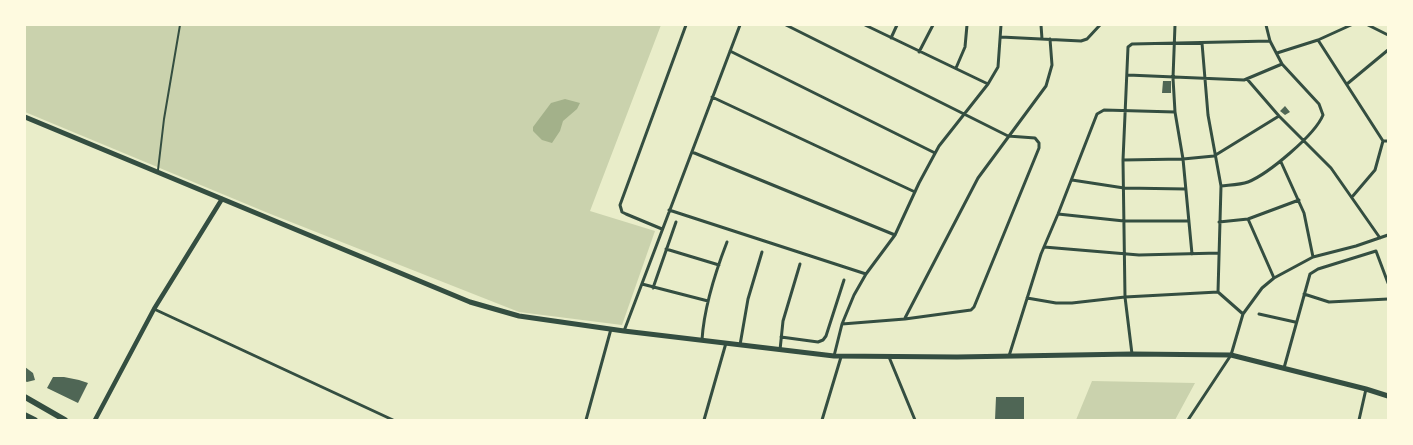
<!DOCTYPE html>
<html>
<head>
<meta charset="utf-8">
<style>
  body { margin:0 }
  #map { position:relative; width:1413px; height:445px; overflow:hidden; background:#e9edc9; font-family:Figtree,sans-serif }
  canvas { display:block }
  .frame { position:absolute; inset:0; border:26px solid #fefae0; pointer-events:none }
</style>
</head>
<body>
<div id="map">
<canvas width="1413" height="445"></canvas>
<div class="frame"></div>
</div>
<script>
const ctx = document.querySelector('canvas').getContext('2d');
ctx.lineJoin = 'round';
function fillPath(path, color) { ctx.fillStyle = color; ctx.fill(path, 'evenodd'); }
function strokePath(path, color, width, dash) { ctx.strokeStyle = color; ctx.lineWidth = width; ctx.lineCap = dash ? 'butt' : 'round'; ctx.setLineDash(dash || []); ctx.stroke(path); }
fillPath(new Path2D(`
  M25 25H661L590 211 655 231 622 325 519 312 268 213 25 112Z
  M1092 381 1195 383 1175 420H1076Z`), '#cad2ad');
fillPath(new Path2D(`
  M565 99 580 103 577 109 563 121 560 131 552 143 542 140 533 131V127L551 103Z`), '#a3b18a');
fillPath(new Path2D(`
  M1163 81H1171V93H1162Z
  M1285 106 1290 112 1285 115 1280 111Z
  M25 367 33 373 35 380 27 382 25 381Z
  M53 377H64L79 380 88 383 78 403 47 388Z
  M996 397H1024V420H995Z`), '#4f6655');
strokePath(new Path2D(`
  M158 170 164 119 180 25`), '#344e41', 2);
strokePath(new Path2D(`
  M786 25 1008 136 1035 138 1039 143V148L974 307 971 310 905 319 842 324
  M865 25 988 84
  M1041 25 1042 39
  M1175 25 1173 78 1175 112 1183 159 1192 254
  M1368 25 1388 35
  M1001 37 1081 41 1087 39 1100 25
  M891 38 897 25
  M1318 40 1383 141 1375 170 1352 197
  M1202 43 1208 115 1221 186 1218 292
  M730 51 935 153
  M919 52 933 25
  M1277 53 1318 40 1351 25
  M956 68 965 47 967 25
  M1128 75 1244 80 1282 64
  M1247 79 1279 116 1331 168 1380 238
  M1347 84 1388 50
  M712 97 915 192
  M1383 141H1388
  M692 152 895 235
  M1123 160 1183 159 1214 156 1279 116
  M1281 162 1304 213 1313 257
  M1072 180 1124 188 1186 189
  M1221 186C1229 185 1240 185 1248 182 1268 174 1315 135 1323 115L1319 104 1282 64 1270 41 1266 25
  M669 210 866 274
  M1058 214 1124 221H1189
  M1248 219 1274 278
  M1219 222 1248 219 1299 200
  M662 229 626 214 622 212 620 205 686 25
  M1044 247 1139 255 1219 253
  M666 249 719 265
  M642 284 708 301
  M653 288 676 222
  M1218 292 1243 314
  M1304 294 1329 302 1388 299
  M1027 298 1056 303H1072L1125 297 1218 292
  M154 309 393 420
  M1259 314 1295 322
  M905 318 978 178 1046 86 1052 65 1050 39
  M624 331 740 25
  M781 337 818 342 823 340 826 336 844 280
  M702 340C704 307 715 273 727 242
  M740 345 748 299 762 252
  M780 350 783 321 800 264
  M1132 354 1125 297 1123 160 1128 47 1132 44 1270 41
  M834 356 842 324 854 295 866 274 895 235 919 183 939 146 988 84 998 67 1001 25
  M1009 356 1041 254 1058 214 1097 114 1104 110 1175 112
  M889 357 915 420
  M1284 368 1310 274 1318 269 1376 251 1388 283
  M586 420 611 329
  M704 420 726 343
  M822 420 841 357
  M1188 420 1231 355 1243 314 1262 288 1274 278 1313 257 1356 246 1388 235
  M1359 420 1366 389`), '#344e41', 3);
strokePath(new Path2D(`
  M95 420 154 309 222 199`), '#344e41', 4.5);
strokePath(new Path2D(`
  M25 117 470 302 519 316 624 331 834 356 957 357 1132 354 1231 355 1366 389 1388 396`), '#344e41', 5);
strokePath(new Path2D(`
  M25 397 65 420
  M25 415 35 420`), '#344e41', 5.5);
</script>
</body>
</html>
